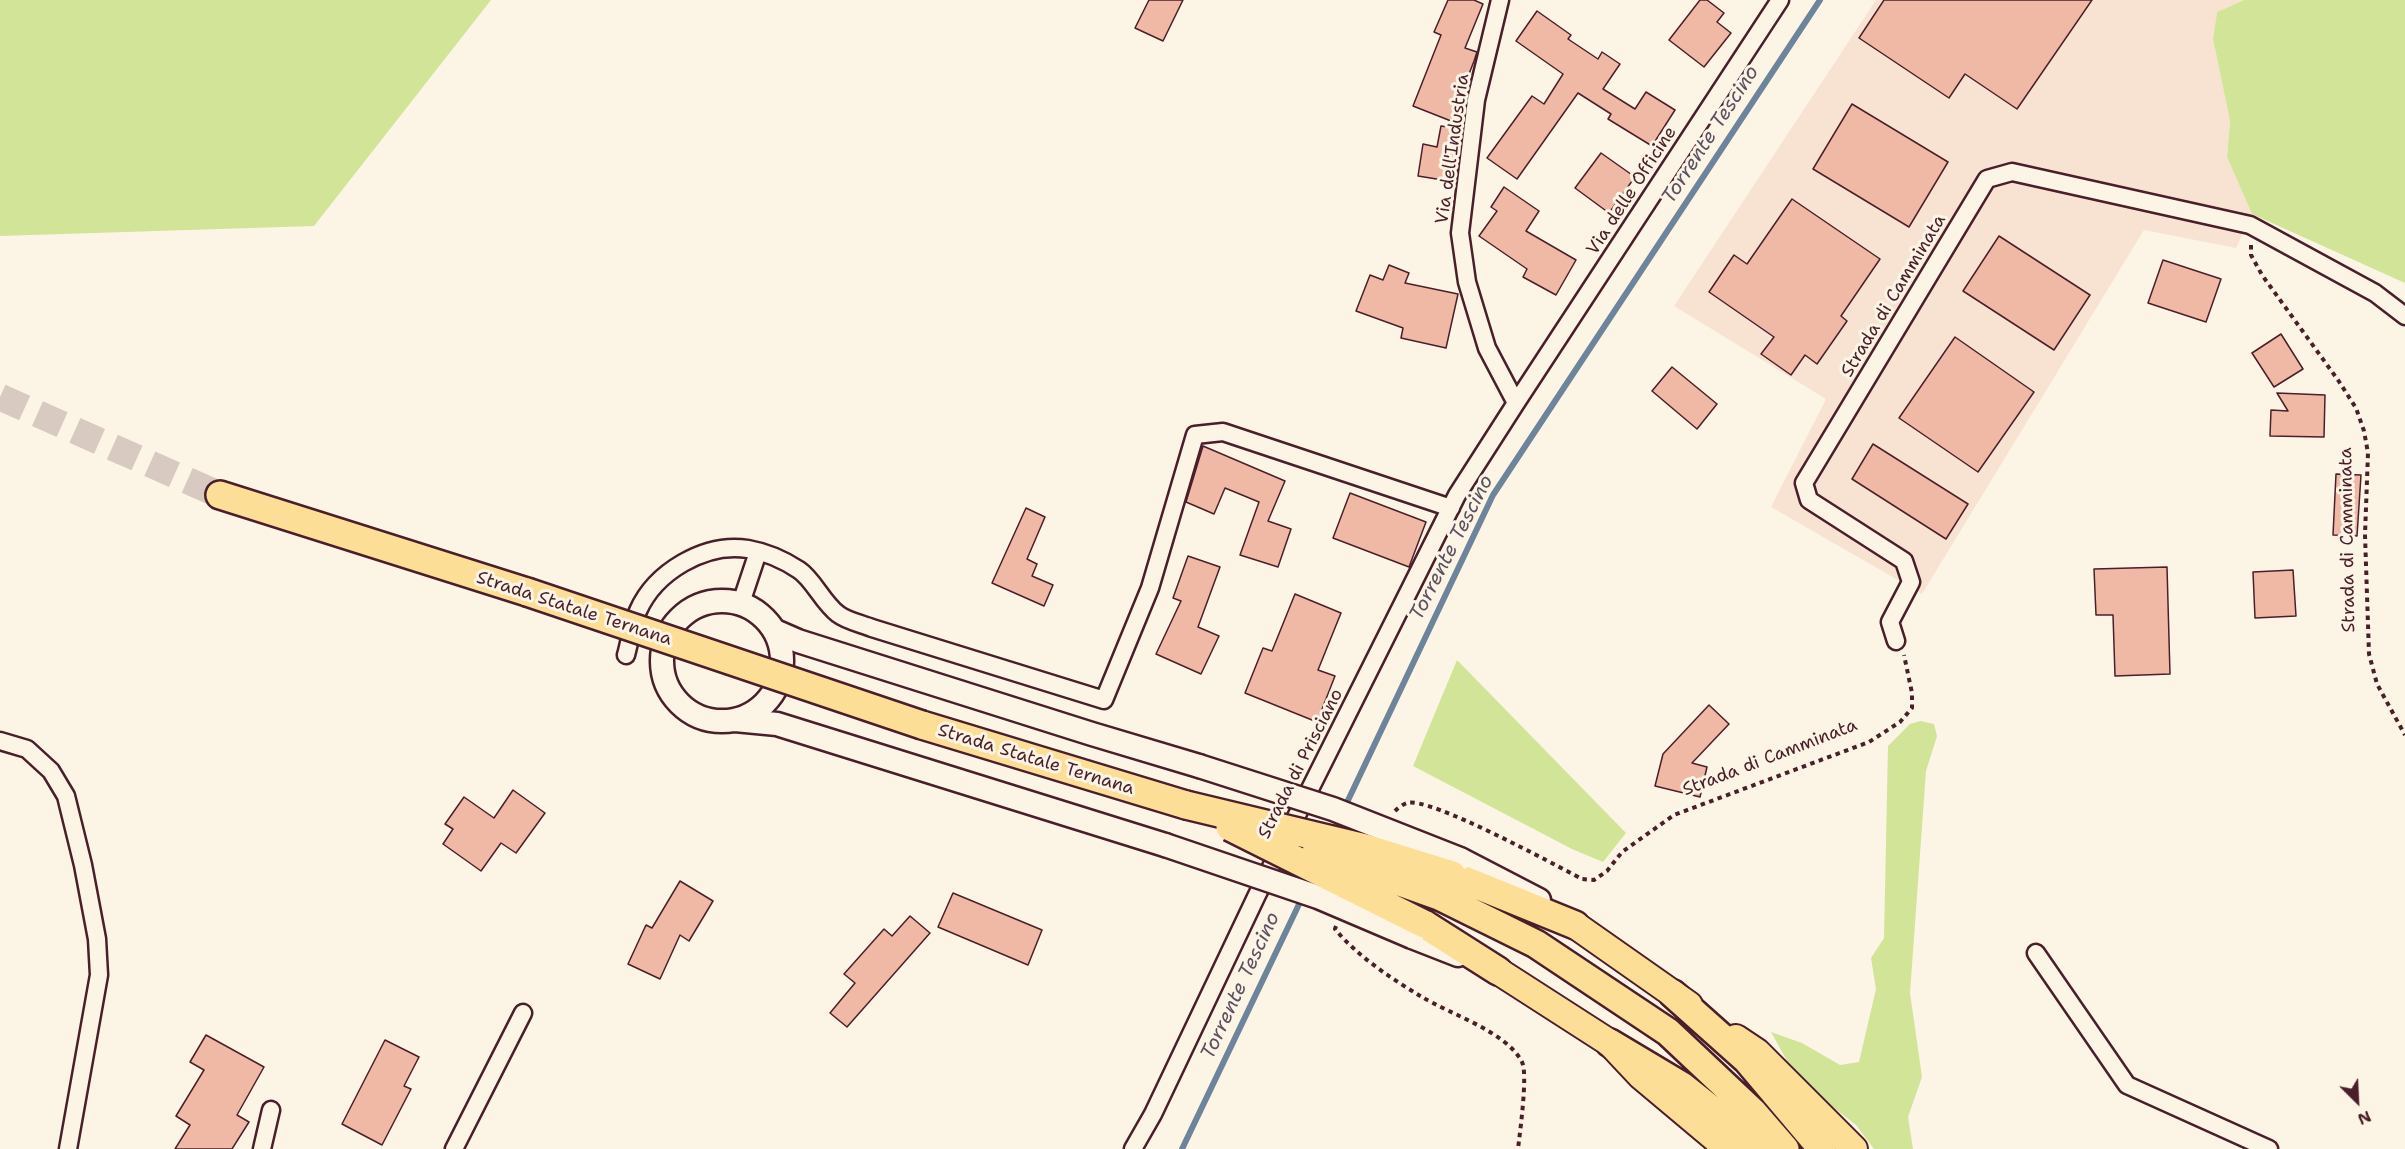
<!DOCTYPE html>
<html>
<head>
<meta charset="utf-8">
<style>
  body { margin:0 }
  #map { position:relative; width:2405px; height:1149px; overflow:hidden; background:#fcf5e5; font-family:"Shantell Sans",sans-serif }
  canvas { display:block }
  .north { position:absolute; left:2327px; top:1071px; width:60px; height:60px; -webkit-text-stroke:4px #fcf5e5; paint-order:stroke; rotate:156deg; font-size:16px; font-weight:700; line-height:24px; text-align:center; color:#4a1f2b }
  .north::after { content:''; display:block; margin:auto; width:21px; height:27px; background:#4a1f2b; clip-path:polygon(50% 0,100% 100%,50% 72%,0 100%) }
</style>
</head>
<body>
<div id="map">
<canvas width="2405" height="1149"></canvas>
<div class="north">N</div>
</div>
<script>
const ctx = document.querySelector('canvas').getContext('2d');
ctx.lineJoin = 'round';
function fillPath(path, color) { ctx.fillStyle = color; ctx.fill(path, 'evenodd'); }
function strokePath(path, color, width, dash) { ctx.strokeStyle = color; ctx.lineWidth = width; ctx.lineCap = dash ? 'butt' : 'round'; ctx.setLineDash(dash || []); ctx.stroke(path); }
function drawText(font, color, halo, rows, align = 'center') {
  ctx.font = font + ' "Shantell Sans",sans-serif'; ctx.lineWidth = 6; ctx.setLineDash([]); ctx.textBaseline = 'middle'; ctx.strokeStyle = halo; ctx.fillStyle = color; for (const [text, x, y, turn = 0] of rows) {
    ctx.save(); ctx.translate(x, y); ctx.rotate((+turn || 0) * Math.PI / 180); ctx.textAlign = isNaN(turn) ? turn : align; if (halo) ctx.strokeText(text, 0, 0); ctx.fillText(text, 0, 0); ctx.restore();
  }
}
fillPath(new Path2D(`
  M1876 0H2244L2217 12 2213 39 2230 121 2227 157 2252 214 2236 248 2144 230 1922 594 1771 507 1826 399 1674 306Z`), '#f8e3d2');
fillPath(new Path2D(`
  M0 0H491L314 226 0 236Z
  M2244 0H2405V283L2252 214 2227 157 2230 121 2213 39 2217 12Z
  M1457 660 1626 833 1603 862 1572 849 1413 766Z
  M1920 721 1934 724 1937 736 1926 771 1910 993 1922 1077 1908 1117 1913 1149H1874L1856 1125 1797 1079 1771 1032 1802 1043 1840 1065 1859 1062 1876 989 1871 958 1884 938 1888 746 1910 724Z`), '#d2e498');
strokePath(new Path2D(`
  M1332 834 1493 495 1820 0
  M1182 1149 1302 898`), '#6d849b', 6);
const building = new Path2D(`
  M1149 0H1183L1163 41 1135 28Z
  M1448 0H1474L1483 4 1465 48 1477 52 1474 61 1451 121 1413 106 1441 35 1434 32Z
  M1700 0H1707L1724 13 1717 22 1731 33 1704 67 1669 40Z
  M1884 0H2092L2017 109 1965 74 1949 98 1859 38Z
  M1537 11 1571 35 1568 39 1598 59 1602 52 1620 64 1603 89 1635 109 1646 92 1675 110 1652 146 1608 119 1611 114 1578 93 1517 179 1487 158 1532 96 1544 104 1563 74 1516 41Z
  M1852 104 1948 162 1909 227 1813 169Z
  M1441 126 1462 129 1455 182 1418 176 1423 144 1437 147Z
  M1601 153 1635 177 1609 213 1575 188Z
  M1504 187 1539 211 1526 231 1576 260 1556 295 1523 277 1527 269 1479 236 1497 211 1491 207Z
  M1792 199 1880 259 1841 316 1847 321 1817 364 1805 355 1791 375 1761 354 1774 337 1709 292 1734 255 1747 264Z
  M1999 236 2090 295 2054 350 1963 291Z
  M2163 260 2221 279 2206 322 2148 303Z
  M1389 265 1409 273 1405 283 1458 294 1446 348 1401 338 1403 328 1356 311 1370 275 1383 280Z
  M2281 334 2303 369 2274 387 2252 353Z
  M1955 337 2034 392 1978 472 1899 418Z
  M1672 367 1717 404 1697 429 1652 391Z
  M2277 393 2325 395 2324 437 2270 436 2271 410 2288 411Z
  M1873 444 1968 504 1946 539 1852 479Z
  M1203 446 1285 481 1268 521 1291 529 1278 567 1240 555 1259 502 1225 488 1214 514 1186 502Z
  M2336 474 2361 475 2357 536 2333 535Z
  M1350 493 1426 522 1409 567 1333 538Z
  M1026 508 1045 517 1027 559 1037 564 1032 576 1053 585 1044 606 992 583Z
  M1188 556 1220 567 1198 627 1219 636 1201 674 1156 654 1181 601 1173 598Z
  M2167 567 2170 674 2115 676 2113 615H2096L2094 569Z
  M2293 570 2296 616 2255 618 2253 572Z
  M1295 594 1341 613 1318 670 1335 676 1317 722 1245 693 1263 648 1272 651Z
  M1709 705 1729 724 1692 763 1707 767 1700 797 1655 786 1663 754Z
  M513 790 545 813 516 853 501 843 481 871 443 844 453 829 445 824 464 797 494 818Z
  M680 881 713 901 689 941 680 935 660 979 628 964 646 925 652 928Z
  M953 893 1042 930 1028 965 938 927Z
  M910 916 930 933 847 1027 830 1013 855 983 844 974 884 929 892 936Z
  M206 1035 264 1067 237 1115 249 1122 232 1149H175L190 1125 176 1116 204 1070 190 1062Z
  M385 1040 419 1057 404 1086 411 1089 382 1145 342 1124Z`);
fillPath(building, '#f0b9a5');
strokePath(building, '#4a1f2b', 1.5);
strokePath(new Path2D(`
  M0 397 220 495`), '#d8cac0', 27, [27, 14]);
const minor = new Path2D(`
  M1500 0 1476 100 1460 233 1467 282 1487 348 1516 403
  M741 603 758 552
  M1896 641 1890 622 1911 582 1904 561 1809 500 1804 483 1987 179 2012 172 2250 225 2375 293 2405 316
  M626 655C630 641 632 624 638 611 655 572 705 542 748 549 765 552 784 560 799 570 813 579 823 603 838 614 847 621 862 624 872 628L1104 700 1150 588 1195 435 1223 432 1451 508
  M0 741 27 749 51 771 66 796 83 865 97 939 99 975 68 1149
  M2036 953 2127 1085 2269 1149
  M262 1149 271 1110
  M454 1149 523 1013
  M1133 1149 1153 1114 1257 895 1457 495 1516 403 1780 0`);
const secondary = new Path2D(`
  M662 661a60 60 0 1 1 120 0a60 60 0 1 1-120 0Z
  M775 631 798 641 1092 734 1199 766
  M735 720 777 724 1165 845
  M1460 859 1539 900
  M1412 937 1458 955`);
const primary = new Path2D(`
  M1575 925 1689 1005
  M1498 971 1610 1043 1641 1076 1728 1149
  M1736 1038 1757 1052 1854 1149`);
const trunk = new Path2D(`
  M220 495 527 592
  M922 725 1186 805
  M1452 875 1575 925
  M1439 896 1536 944 1668 1032 1753 1112 1785 1149
  M1424 924 1498 971
  M1673 994 1747 1060 1822 1149
  M1610 1043 1682 1086 1761 1149`);
strokePath(minor, '#4a1f2b', 21);
strokePath(secondary, '#4a1f2b', 27);
strokePath(primary, '#4a1f2b', 30);
strokePath(trunk, '#4a1f2b', 32);
strokePath(new Path2D(`
  M2251 245V255L2262 275 2338 380 2356 408 2364 431 2368 453 2365 535 2369 654 2377 684 2405 735
  M1395 811C1398 808 1403 804 1407 803 1429 796 1555 865 1582 879L1594 880 1607 871 1622 852 1674 815 1869 742 1900 722 1912 708V693L1904 655
  M1336 926 1335 929C1357 956 1392 979 1422 997 1450 1014 1507 1032 1522 1062 1528 1074 1520 1132 1518 1149`), '#4a1f2b', 4, [4.5, 4.5]);
strokePath(minor, '#fcf5e5', 16);
strokePath(secondary, '#fcf5e5', 22);
strokePath(primary, '#fdde96', 26);
strokePath(trunk, '#fdde96', 27);
const secondaryBridge = new Path2D(`
  M1199 766 1333 809 1460 859
  M1165 845 1318 897 1412 937`);
const trunkBridge = new Path2D(`
  M527 592 922 725
  M1186 805 1365 848 1452 875
  M1230 827 1424 924
  M1316 852 1439 896`);
strokePath(secondaryBridge, '#4a1f2b', 27, []);
strokePath(trunkBridge, '#4a1f2b', 32, []);
strokePath(secondaryBridge, '#fcf5e5', 22);
strokePath(trunkBridge, '#fdde96', 27);
drawText('18px', '#4a1f2b', '#fcf5e5', [
  ["Via dell'Industria",1453,149,-82],
  ["Via delle Officine",1632,191,-57],
  ["Strada di Camminata",1894,296,-59],
  ["Strada di Camminata",2348,540,-91],
  ["Strada Statale Ternana",574,609,18],
  ["Strada di Camminata",1770,758,-21],
  ["Strada Statale Ternana",1036,760,17],
  ["Strada di Prisciano",1301,764,-63]
]);
drawText('italic 20px', '#5b5163', '#fcf5e5', [
  ["Torrente Tescino",1711,135,-57],
  ["Torrente Tescino",1452,548,-63],
  ["Torrente Tescino",1241,986,-65]
]);
</script>
</body>
</html>
